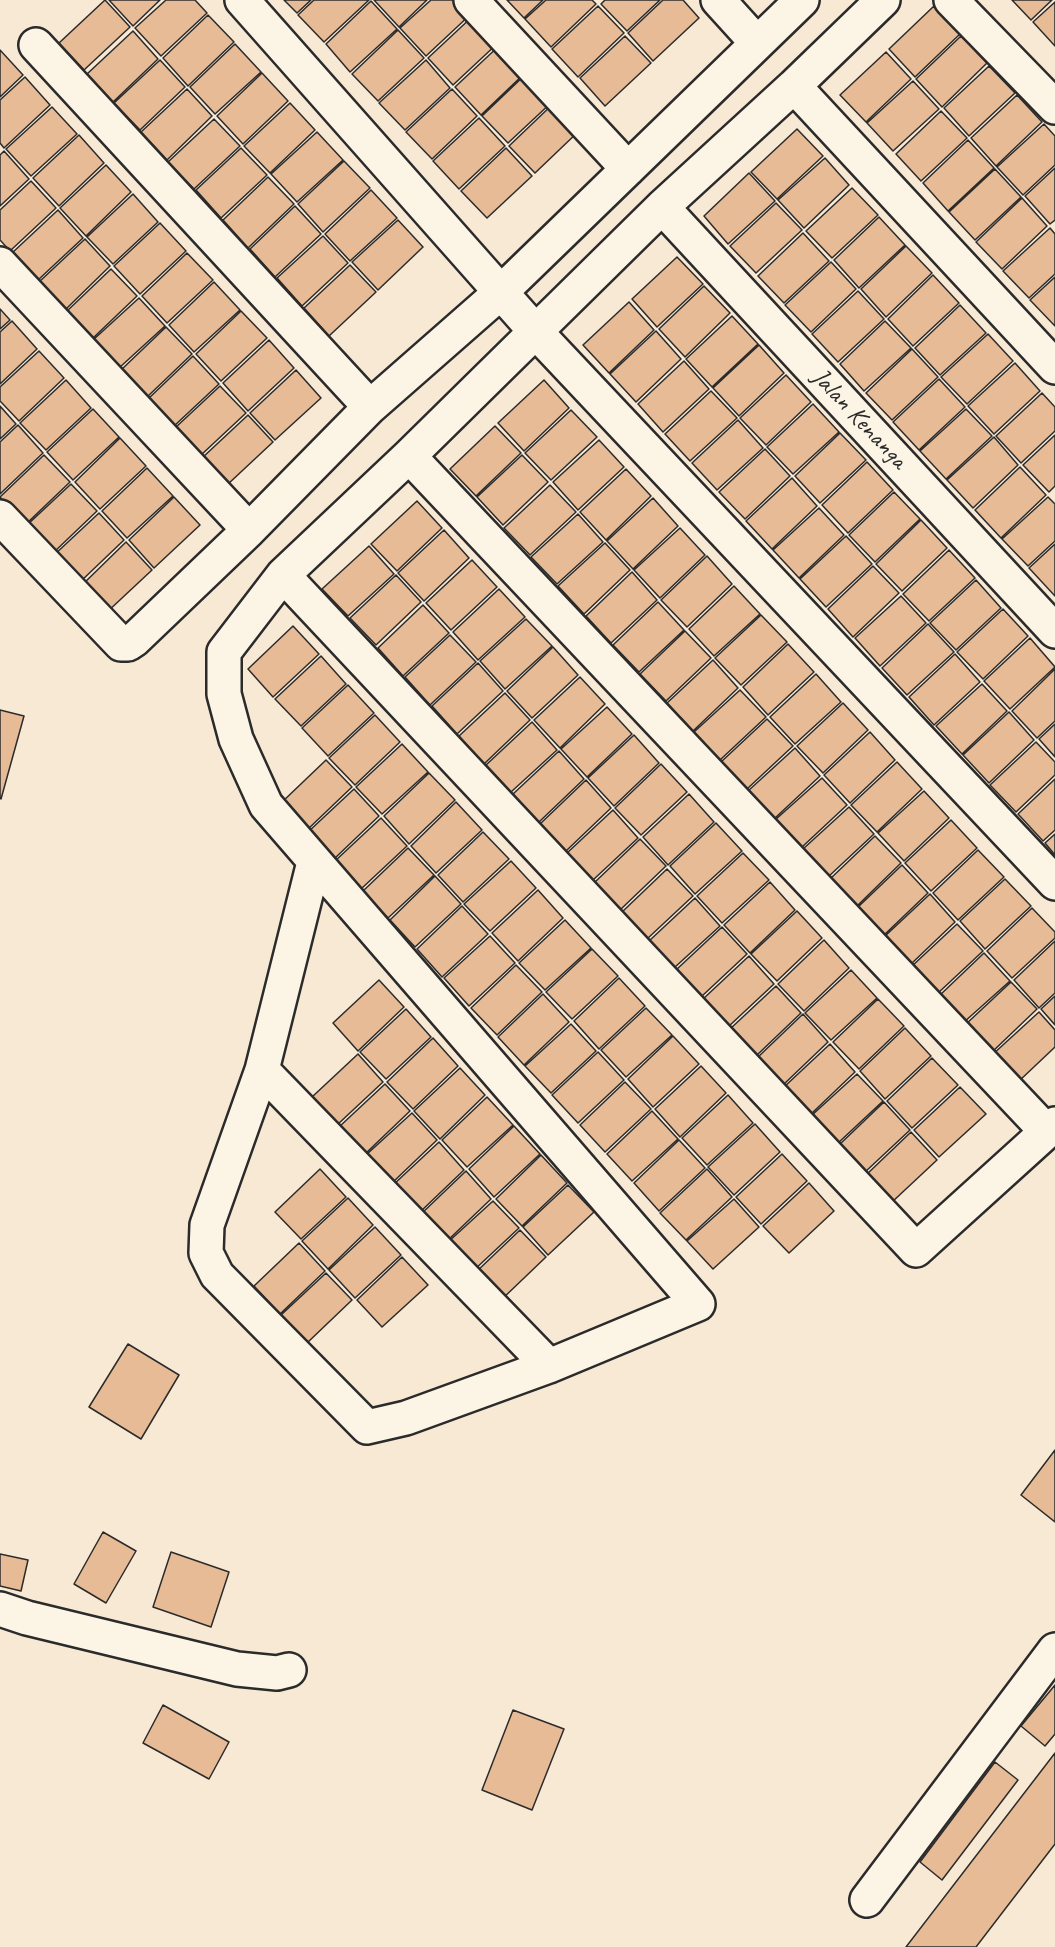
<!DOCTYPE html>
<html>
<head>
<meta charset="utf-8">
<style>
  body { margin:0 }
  canvas { display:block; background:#f8e9d5 }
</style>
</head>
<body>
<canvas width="1055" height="1947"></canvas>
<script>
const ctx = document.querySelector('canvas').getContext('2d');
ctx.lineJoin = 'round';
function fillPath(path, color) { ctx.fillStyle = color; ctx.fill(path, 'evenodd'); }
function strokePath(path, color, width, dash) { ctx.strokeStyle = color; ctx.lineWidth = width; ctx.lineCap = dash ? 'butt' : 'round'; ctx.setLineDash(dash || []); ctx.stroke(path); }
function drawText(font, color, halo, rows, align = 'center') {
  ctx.font = font + ' Caveat,sans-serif'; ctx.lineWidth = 6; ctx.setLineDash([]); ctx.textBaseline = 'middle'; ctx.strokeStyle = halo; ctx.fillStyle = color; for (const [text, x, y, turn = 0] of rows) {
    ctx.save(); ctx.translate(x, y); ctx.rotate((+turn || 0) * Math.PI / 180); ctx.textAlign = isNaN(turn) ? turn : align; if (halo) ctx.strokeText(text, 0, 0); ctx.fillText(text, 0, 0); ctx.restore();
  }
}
const building = new Path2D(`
  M105 0 130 27 84 70 59 43Z
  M109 0H160L133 26Z
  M166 0H195L207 13 161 56 135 28Z
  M284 0H311L297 13Z
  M314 0H369L324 42 298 15Z
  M374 0H427L399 27Z
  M431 0H460L472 13 426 56 400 28Z
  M507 0H543L524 18Z
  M546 0H592L596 4 551 47 525 19Z
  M605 0H660L627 31 601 4Z
  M663 0H683L699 18 653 61 628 33Z
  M1012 0H1052L1031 20Z
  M371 1 397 29 350 72 326 44Z
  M1055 2V46L1033 22Z
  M598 6 624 33 578 77 552 49Z
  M934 6 960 34 915 77 889 49Z
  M208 15 234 42 188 86 163 58Z
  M474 15 499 42 453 85 428 58Z
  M398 30 424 58 378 101 352 74Z
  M133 31 158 59 113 102 87 74Z
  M625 36 651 63 605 106 580 78Z
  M961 36 987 63 942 107 916 79Z
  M235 44 261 72 215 114 190 87Z
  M501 44 526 72 481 115 455 87Z
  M0 50 23 75 0 97Z
  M886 52 911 79 866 122 840 95Z
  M160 60 185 87 140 130 114 103Z
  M426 60 450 88 405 130 379 103Z
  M989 66 1015 93 969 136 944 108Z
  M262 73 288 101 243 144 217 116Z
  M527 73 553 101 508 143 482 116Z
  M25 77 50 105 4 148 0 143V100Z
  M913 81 939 109 893 151 867 123Z
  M187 89 212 116 167 160 141 132Z
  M452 89 477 116 432 159 406 132Z
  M1017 95 1042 122 996 166 971 138Z
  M555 102 580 130 535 173 509 146Z
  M290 103 315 130 270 173 244 146Z
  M52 107 77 134 31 176 6 149Z
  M941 111 967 138 921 181 896 154Z
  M479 118 505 146 459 189 433 161Z
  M214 119 240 146 194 189 168 162Z
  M1044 124 1055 136V165L1023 195 997 167Z
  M797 129 823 156 777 199 751 172Z
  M317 132 343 160 297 202 271 174Z
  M79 135 104 163 59 206 33 178Z
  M968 140 994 168 948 211 923 183Z
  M241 148 267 175 221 218 196 190Z
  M506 148 532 176 487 218 461 191Z
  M4 151 29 179 0 206V155Z
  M825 158 849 185 804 228 778 200Z
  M344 161 370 188 323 232 298 204Z
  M106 165 131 192 86 236 60 208Z
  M1055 168V220L1050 224 1025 196Z
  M995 169 1021 197 975 240 949 212Z
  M749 173 775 201 728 244 704 216Z
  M268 177 294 204 248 248 223 220Z
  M31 181 56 208 10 251 0 240V210Z
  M852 188 878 215 832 258 806 231Z
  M371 190 397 218 350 261 325 234Z
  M133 194 158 222 113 264 87 237Z
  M1022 198 1047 226 1002 269 976 242Z
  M776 203 802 230 756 273 730 246Z
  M295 206 321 234 275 277 250 249Z
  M58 210 83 238 38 280 12 253Z
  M879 217 905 245 859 288 834 260Z
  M398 220 423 247 378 290 352 262Z
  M160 223 186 251 140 294 114 266Z
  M1050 228 1055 234V274L1029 298 1003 271Z
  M803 233 829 261 784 303 758 276Z
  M323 236 348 263 302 306 277 278Z
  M85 239 110 266 65 310 39 282Z
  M906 246 932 273 886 317 861 289Z
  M187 253 213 280 167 323 142 296Z
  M677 257 703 284 657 327 632 299Z
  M831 262 856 289 811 332 785 305Z
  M350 265 376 292 329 336 304 308Z
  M111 269 137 296 92 339 66 312Z
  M933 275 959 303 913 346 888 319Z
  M1055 277V326L1030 300Z
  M214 282 240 310 194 352 169 325Z
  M704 286 730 313 685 357 659 329Z
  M858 291 884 319 838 362 812 334Z
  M139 298 165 326 119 368 93 340Z
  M629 302 654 330 609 373 583 345Z
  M960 305 986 333 940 375 915 348Z
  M0 309 10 320 0 329Z
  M241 311 267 338 221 381 196 354Z
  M732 316 758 344 712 387 686 359Z
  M12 321 37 349 0 384V332Z
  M885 321 911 348 864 391 840 364Z
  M166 327 192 354 146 398 121 370Z
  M656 331 681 359 636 402 610 374Z
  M988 334 1013 361 967 404 941 377Z
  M269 340 294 368 248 411 223 383Z
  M759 345 784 373 739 416 713 388Z
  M912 349 938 377 892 420 866 393Z
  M39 351 64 378 19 421 0 401V387Z
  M193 356 219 384 173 427 148 399Z
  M684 361 709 389 663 432 638 404Z
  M1015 363 1040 391 994 434 968 406Z
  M296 370 321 398 275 440 250 413Z
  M786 375 811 402 766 445 740 418Z
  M939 379 965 407 919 450 893 422Z
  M66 380 91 408 46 450 20 423Z
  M544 380 569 408 524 451 498 423Z
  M220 386 246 413 200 456 175 428Z
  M711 391 737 418 690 461 665 434Z
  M1042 393 1055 407V431L1021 463 996 436Z
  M813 404 839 432 793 474 767 447Z
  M0 406 16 424 0 439Z
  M93 409 119 437 73 480 47 452Z
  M966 409 992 436 946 479 920 451Z
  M571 410 597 437 551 480 525 453Z
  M248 415 273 442 227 485 202 458Z
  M738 420 763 448 717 490 692 463Z
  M18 425 43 453 0 494V442Z
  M495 426 521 453 476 496 450 469Z
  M840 433 866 460 820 503 795 476Z
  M1055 435V486L1049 492 1023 465Z
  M994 437 1018 465 973 508 947 480Z
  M120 438 146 466 100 509 75 482Z
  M599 440 624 467 578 510 553 482Z
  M765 449 790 476 745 519 719 492Z
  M44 455 70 482 25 525 0 497Z
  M522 455 548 482 503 525 477 497Z
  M867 462 893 490 848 533 822 505Z
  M1020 467 1046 495 1001 538 975 510Z
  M147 468 173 496 127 538 102 511Z
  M626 469 651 496 606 540 580 512Z
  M792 478 817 506 772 549 746 521Z
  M71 484 97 511 52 554 26 526Z
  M550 485 576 512 530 555 504 528Z
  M894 492 920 519 875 562 849 535Z
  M174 497 200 525 154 568 129 540Z
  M1048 497 1055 504V541L1028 566 1002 539Z
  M653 498 678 526 633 569 607 541Z
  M417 501 442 528 397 571 371 544Z
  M819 508 844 535 799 578 773 550Z
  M99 513 124 540 79 583 53 556Z
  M578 514 603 542 557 584 531 557Z
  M921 520 947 548 902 591 876 564Z
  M680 528 705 555 660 598 634 570Z
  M444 530 469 558 424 601 398 573Z
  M846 536 872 564 826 607 800 579Z
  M126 542 152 570 106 613 81 586Z
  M605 543 630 570 584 614 558 586Z
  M1055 544V596L1029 568Z
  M369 546 394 574 348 616 322 589Z
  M949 550 975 578 929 621 903 594Z
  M707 556 732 584 687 627 661 600Z
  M472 560 497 587 451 630 426 603Z
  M873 566 899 593 853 637 828 609Z
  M632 572 657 600 611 643 586 616Z
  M396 575 421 602 376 645 350 618Z
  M976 580 1001 608 956 650 930 623Z
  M734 586 760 614 714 656 689 629Z
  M499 589 525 617 478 660 453 632Z
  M901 596 926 623 880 666 855 638Z
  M658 602 684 630 639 672 613 645Z
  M423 605 449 633 403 676 378 648Z
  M1003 609 1028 636 983 679 957 652Z
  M761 615 787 642 741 685 715 658Z
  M526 619 552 646 505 689 480 661Z
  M928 624 954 652 907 695 882 668Z
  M293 626 319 654 273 697 248 669Z
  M685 631 711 658 666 701 640 674Z
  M450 635 476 662 430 705 405 677Z
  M1030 638 1055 667 1010 709 984 681Z
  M788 644 814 672 768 715 743 687Z
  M553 647 578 675 532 718 507 691Z
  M955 654 980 682 934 725 909 697Z
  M321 656 346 684 301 726 275 699Z
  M713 660 738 688 693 731 667 703Z
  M478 663 503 691 457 734 432 706Z
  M1055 669V721L1037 738 1012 711Z
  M816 674 841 702 795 744 770 717Z
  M580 677 605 704 560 748 534 720Z
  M982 684 1007 711 962 754 936 726Z
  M348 685 374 713 328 756 302 728Z
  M740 690 766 717 720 760 694 732Z
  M505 693 530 720 484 764 459 736Z
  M843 703 868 730 823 773 797 746Z
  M607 707 632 734 587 777 561 749Z
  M0 710 24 716 1 799 0 798Z
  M1009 712 1034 740 989 783 963 755Z
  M375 715 400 742 355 785 329 758Z
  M767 719 793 746 747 789 721 762Z
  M532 722 557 750 511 792 486 765Z
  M1055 724V757L1039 739Z
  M870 732 895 760 850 803 824 775Z
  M634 735 659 763 614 806 588 778Z
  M1036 742 1055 762V775L1016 812 990 785Z
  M402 744 428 772 382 814 356 787Z
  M795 748 820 776 774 819 748 791Z
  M559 751 584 779 539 822 513 794Z
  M326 760 352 787 307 830 281 803Z
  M897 762 922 789 877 832 851 805Z
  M661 764 687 792 641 835 615 808Z
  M429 773 455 800 409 844 384 816Z
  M822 778 847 805 801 848 775 820Z
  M1055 779V830L1043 841 1018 814Z
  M586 780 611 808 566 851 540 824Z
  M354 789 379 816 334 859 308 832Z
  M924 791 949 818 904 861 878 833Z
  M689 794 714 822 668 865 643 837Z
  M456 802 482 830 436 873 411 846Z
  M849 807 874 834 828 877 803 849Z
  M613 810 638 838 593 880 567 853Z
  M381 818 407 846 361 889 335 861Z
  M951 820 977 848 931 891 905 863Z
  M716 823 742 851 695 894 670 866Z
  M483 832 509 859 463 902 438 875Z
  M1055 834V855L1045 843Z
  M875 836 901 863 856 907 830 879Z
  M640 839 666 866 620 910 595 882Z
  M408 848 434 875 388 918 363 891Z
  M978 850 1004 877 958 920 933 893Z
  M743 853 769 880 722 923 697 896Z
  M511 861 536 888 490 931 464 904Z
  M902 865 928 893 883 936 857 908Z
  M667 869 693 896 647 939 622 912Z
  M435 876 461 904 415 947 390 920Z
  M1005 879 1031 906 985 949 960 921Z
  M770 882 795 910 750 953 724 925Z
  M538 890 563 918 518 961 492 933Z
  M930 894 955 922 910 965 884 937Z
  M695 898 720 926 674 968 649 941Z
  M462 906 488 934 442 977 417 949Z
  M1032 908 1055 932V938L1012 978 987 951Z
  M797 911 822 938 777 981 751 954Z
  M565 920 591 948 545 990 519 963Z
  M957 924 983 951 937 994 911 967Z
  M722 927 747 954 701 997 676 970Z
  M490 936 515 963 469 1006 444 978Z
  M824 940 849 968 804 1011 778 984Z
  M1055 941V993L1039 1008 1014 980Z
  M592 949 618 976 572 1019 546 992Z
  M984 953 1010 981 963 1023 939 996Z
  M749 956 774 984 728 1027 703 999Z
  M516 965 542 992 497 1035 471 1008Z
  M851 970 877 998 831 1040 805 1013Z
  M619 978 645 1006 599 1049 574 1021Z
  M379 980 404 1007 358 1051 333 1023Z
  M1011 982 1037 1009 991 1053 965 1025Z
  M776 986 801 1013 756 1056 730 1029Z
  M543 994 569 1022 524 1065 498 1037Z
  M1055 996V1025L1041 1009Z
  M878 999 904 1026 859 1069 833 1042Z
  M646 1008 672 1035 626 1077 601 1050Z
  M406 1009 431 1037 386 1079 360 1052Z
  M1039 1012 1055 1030V1047L1018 1082 992 1055Z
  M803 1014 828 1042 783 1085 757 1058Z
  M571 1024 596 1051 551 1093 525 1066Z
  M905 1028 931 1056 885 1099 860 1071Z
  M673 1036 699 1064 653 1107 628 1079Z
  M433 1038 458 1066 413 1109 387 1082Z
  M830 1044 855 1072 810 1115 784 1087Z
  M598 1052 624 1080 578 1123 552 1095Z
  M358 1054 383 1082 337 1125 312 1097Z
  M932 1058 958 1085 912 1128 887 1101Z
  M701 1066 726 1093 680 1137 655 1109Z
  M460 1068 485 1095 440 1139 414 1111Z
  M857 1074 883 1101 837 1144 811 1116Z
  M625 1082 651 1109 605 1152 580 1125Z
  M385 1084 410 1111 365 1154 339 1127Z
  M960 1087 986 1114 939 1157 914 1130Z
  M728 1095 753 1123 707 1165 682 1138Z
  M487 1097 513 1125 467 1167 442 1140Z
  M884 1102 910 1130 864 1173 839 1145Z
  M652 1111 678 1139 632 1181 607 1154Z
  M412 1113 437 1140 392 1183 366 1155Z
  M755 1124 780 1152 734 1195 708 1167Z
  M514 1126 540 1154 494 1197 469 1169Z
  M911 1132 937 1160 891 1203 866 1175Z
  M679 1140 705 1168 659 1211 634 1183Z
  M439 1142 464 1170 419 1213 393 1185Z
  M782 1154 807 1181 761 1224 736 1197Z
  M541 1155 567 1183 522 1226 496 1199Z
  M320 1169 346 1197 301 1239 275 1212Z
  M707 1169 732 1197 686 1240 660 1213Z
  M466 1171 491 1199 446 1242 420 1215Z
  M809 1183 834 1211 789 1253 763 1226Z
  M568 1185 594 1212 548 1255 523 1227Z
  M348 1198 373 1225 328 1269 302 1241Z
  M734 1199 759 1227 713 1269 687 1241Z
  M493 1201 519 1228 473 1271 447 1243Z
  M375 1227 401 1255 355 1298 329 1270Z
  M520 1230 546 1257 500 1301 475 1273Z
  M299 1243 325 1271 280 1314 254 1286Z
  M402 1257 428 1285 382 1327 357 1300Z
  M326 1273 352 1300 307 1343 281 1315Z
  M128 1344 179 1375 141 1439 89 1407Z
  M1055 1450V1522L1021 1495Z
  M103 1532 136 1551 106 1603 74 1584Z
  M171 1552 229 1572 211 1627 153 1607Z
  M0 1554 28 1560 21 1591 0 1586Z
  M1055 1685V1734L1045 1746 1021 1726Z
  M163 1705 229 1742 209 1779 143 1743Z
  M513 1710 564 1729 532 1810 482 1790Z
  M1055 1753V1844L976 1947H906Z
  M995 1762 1018 1780 942 1880 920 1862Z`);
fillPath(building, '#e6bb96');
strokePath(building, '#2b2b2b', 1.5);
const street = new Path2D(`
  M242 0 536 332 1055 883
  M471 0 628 169
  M718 0 757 43
  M951 0 1055 107
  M36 45 370 407
  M794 86 1055 367
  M662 207 1055 631
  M0 264 249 530
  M409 456 1047 1132
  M0 517 121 644H128L134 640 249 530 370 407 501 292 802 0
  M283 575 916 1250 1055 1124
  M314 862 262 1070 207 1225 206 1253 217 1275 367 1427 406 1418 549 1366 698 1304 266 805 236 739 224 694V652L283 575 409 456 662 207 794 86 883 0
  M262 1070 549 1366
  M0 1609 27 1618 237 1669 277 1673 289 1670
  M867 1900 1055 1650`);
strokePath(street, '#2b2b2b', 38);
strokePath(street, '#fcf5e5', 33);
drawText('26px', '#2b2b2b', '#fcf5e5', [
  ["Jalan Kenanga",859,419,47]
]);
</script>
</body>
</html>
